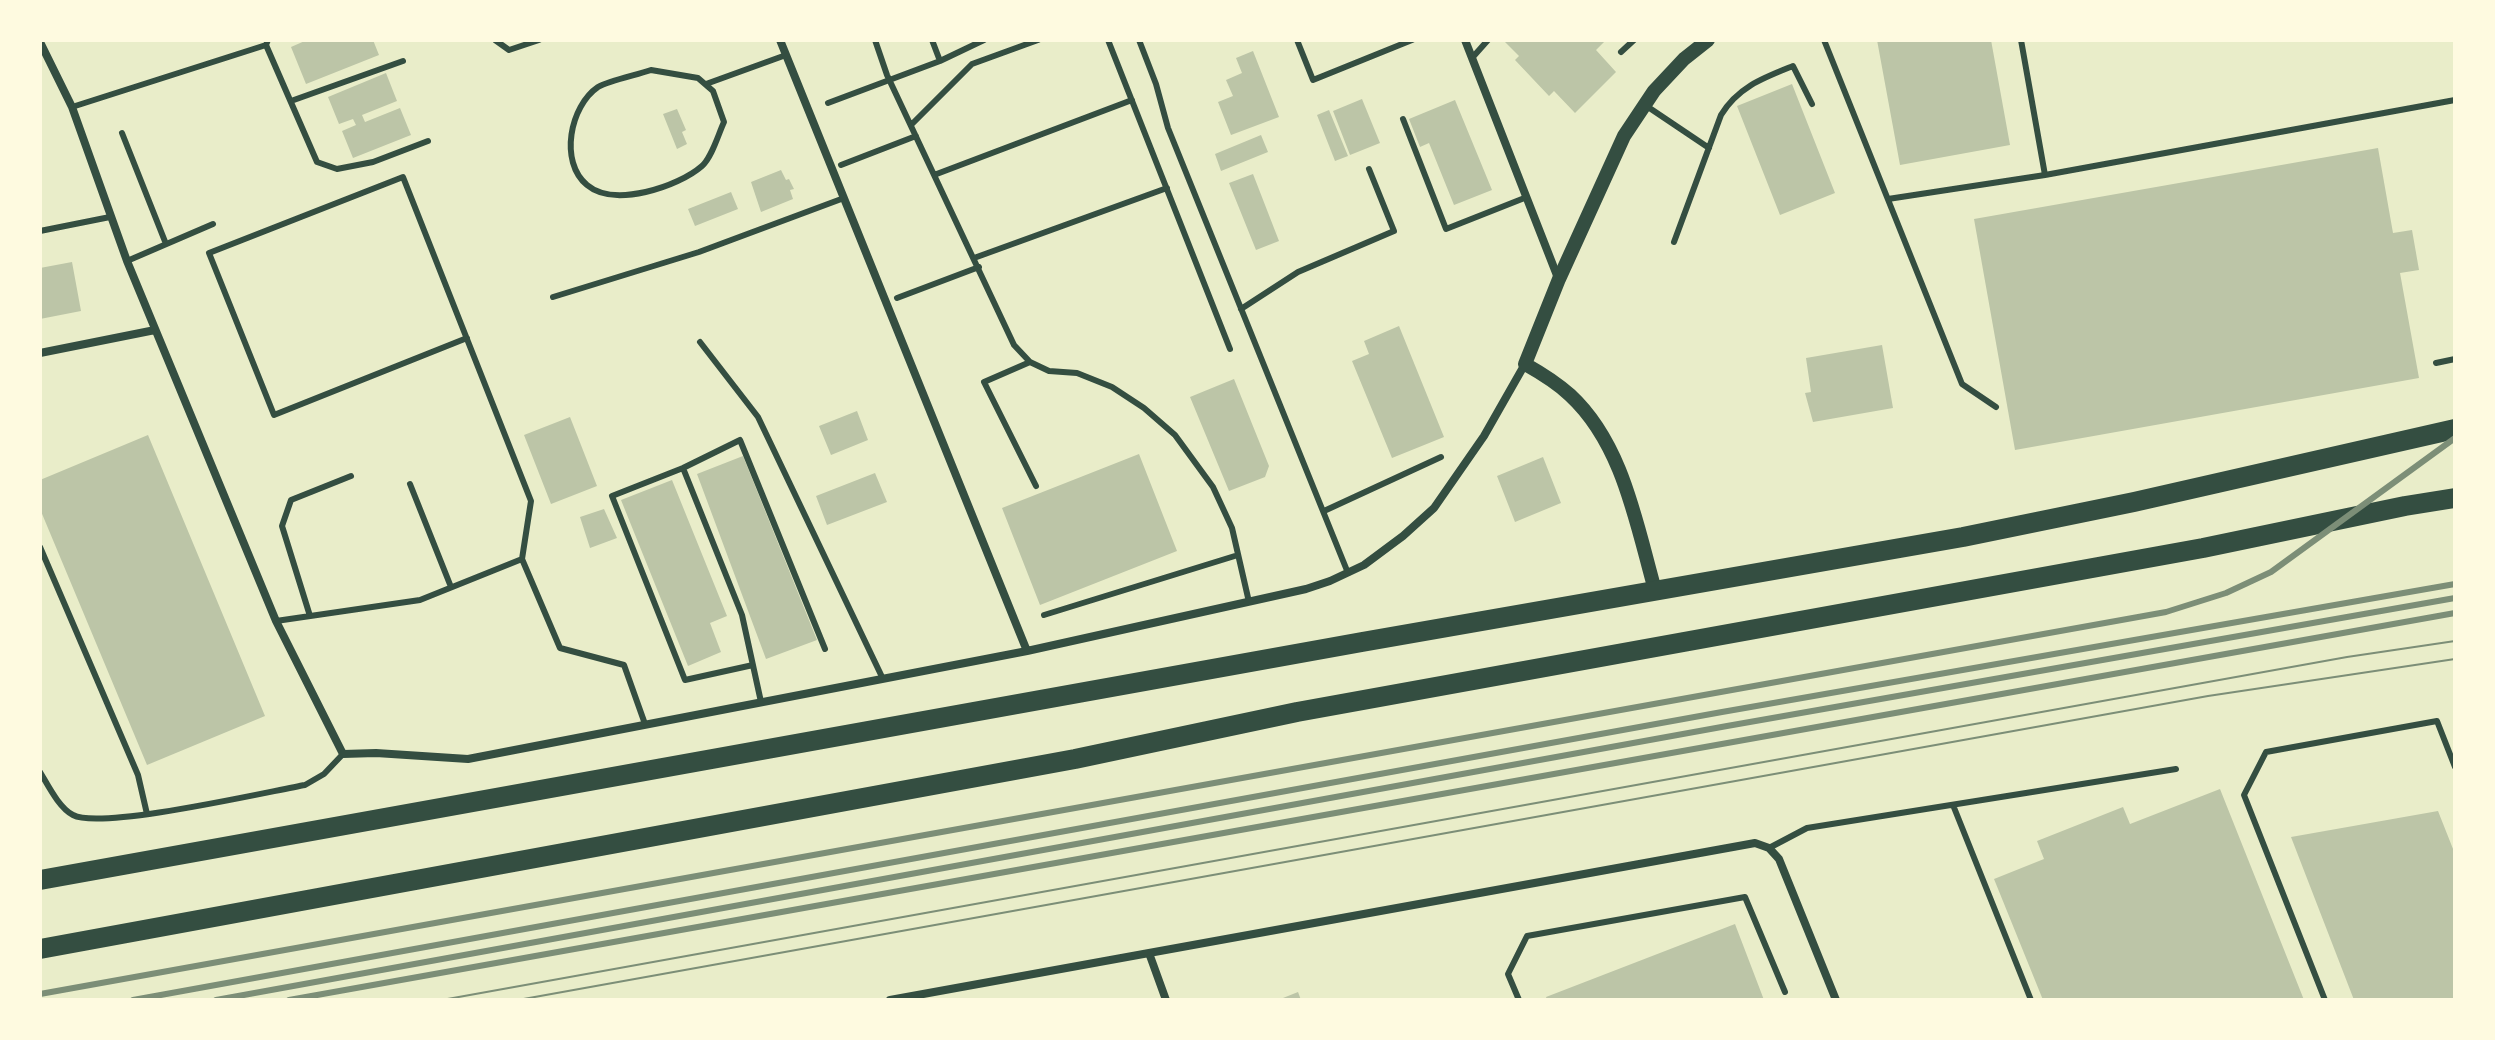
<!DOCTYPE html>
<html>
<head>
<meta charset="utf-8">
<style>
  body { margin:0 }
  #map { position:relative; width:2495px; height:1040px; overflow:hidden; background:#e9edc9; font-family:Jost,sans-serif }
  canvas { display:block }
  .frame { position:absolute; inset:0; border:42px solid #fefae0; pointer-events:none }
</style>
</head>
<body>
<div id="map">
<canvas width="2495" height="1040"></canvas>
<div class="frame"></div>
</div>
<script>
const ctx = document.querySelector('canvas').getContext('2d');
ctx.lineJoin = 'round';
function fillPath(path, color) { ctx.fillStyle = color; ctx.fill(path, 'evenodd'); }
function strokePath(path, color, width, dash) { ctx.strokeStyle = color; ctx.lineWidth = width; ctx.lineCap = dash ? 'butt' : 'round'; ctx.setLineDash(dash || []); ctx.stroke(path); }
fillPath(new Path2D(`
  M307 40H373L379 55 306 84 291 47Z
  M1503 40H1606L1596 50 1616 72 1575 113 1554 91 1549 96 1515 60 1519 56Z
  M1877 40H1991L2010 145 1900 165Z
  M1253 51 1279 117 1231 135 1218 102 1233 96 1226 80 1242 73 1236 58Z
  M386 73 397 101 362 115 365 122 400 108 411 135 353 158 342 131 356 125 353 119 339 124 328 97Z
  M1792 84 1835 193 1780 215 1737 106Z
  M1362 99 1380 143 1350 155 1333 111Z
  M1455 100 1492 190 1454 205 1429 143 1420 147 1409 119Z
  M677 109 686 130 682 132 687 144 677 149 663 114Z
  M1329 110 1348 156 1335 161 1317 115Z
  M1261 135 1268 152 1221 171 1215 154Z
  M2378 148 2393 233 2412 230 2419 270 2400 273 2419 378 2015 450 1974 219Z
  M781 170 786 180 789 179 794 189 790 190 793 199 761 212 751 182Z
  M1253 174 1279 241 1256 250 1229 183Z
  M731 192 738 209 695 226 688 209Z
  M72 262 81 311 40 319V268Z
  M1399 326 1444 437 1392 458 1352 361 1369 354 1364 341Z
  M1882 345 1893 408 1813 422 1805 393 1811 392 1806 358Z
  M1234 379 1269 466 1265 477 1229 491 1190 397Z
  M857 411 868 440 831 455 819 426Z
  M570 417 597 486 551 504 524 435Z
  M148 435 265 716 147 765 40 509V480Z
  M1139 454 1177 551 1040 605 1002 508Z
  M743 456 817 640 766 659 697 474Z
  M1543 457 1561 503 1515 522 1497 476Z
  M875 473 887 502 827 525 816 496Z
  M672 480 727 616 710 623 721 652 688 666 621 500Z
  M604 509 617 538 590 548 580 517Z
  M2220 789 2304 1000H2043L1994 879 2044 859 2037 841 2123 807 2130 824Z
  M2438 811 2455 854V1000H2354L2291 837Z
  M1735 924 1764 1000H1547L1546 997Z
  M1298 992 1301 1000H1278Z`), '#bcc5a7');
strokePath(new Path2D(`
  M495 40 509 50 539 40
  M875 40 887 75 1014 345 1030 362 1049 371 1077 373 1112 387 1144 408 1175 435 1213 487 1232 528 1249 602
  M932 40 940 61
  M1108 40 1230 349
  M1139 40 1156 84 1168 128 1348 573
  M1297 40 1313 80 1412 40
  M1824 40 1962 384 1996 407
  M2021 40 2045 175
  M266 45 317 162 337 169 373 162 428 141
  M1621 52 1634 40
  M1472 58 1488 40
  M651 70 698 78 713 91 724 122C718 135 712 157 702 166 678 187 614 208 587 185 559 162 570 106 598 87 610 80 637 75 651 70Z
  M706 84 786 55
  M291 101 403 61
  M828 103 940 61 984 40
  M1645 105 1709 148
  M72 107 266 45 268 40
  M1403 119 1446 229 1527 197
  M911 125 972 64 1038 40
  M122 133 166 244
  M841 165 916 136
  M934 175 1132 100
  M1888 199 2045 175 2455 100
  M40 231 110 217
  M1674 242 1721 115C1738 87 1763 78 1793 66L1812 104
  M974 258 1167 188
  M127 261 213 224
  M553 297 699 252 844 198
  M897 298 979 267
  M1241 309 1298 272 1394 231 1369 169
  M467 338 274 415 209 253 403 177 531 501 522 559
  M700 342 758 417 883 679
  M1030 362 984 382 1036 486
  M2436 363 2455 359
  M683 468 742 615 761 702
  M410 484 451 587
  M1324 511 1441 457
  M40 547 138 775 147 814
  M1044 615 1238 555
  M310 616 282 526 291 500 351 476
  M276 621 420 600 522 559 560 648 624 665 645 724
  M753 665 685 680 612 496 683 468 740 440 825 649
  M40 772C48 785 59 808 73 815 101 830 266 792 305 785L324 774 343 754
  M1953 805 2031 1000
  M1769 848 1807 828 2176 769
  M1519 1000 1508 974 1527 936 1745 897 1785 992
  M2325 1000 2244 795 2266 752 2437 721 2455 767`), '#344e41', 6);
strokePath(new Path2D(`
  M780 40 1027 651
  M1465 40 1558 278
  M40 42 72 107 127 261 276 621 343 754 376 753 468 759 1027 651 1306 589 1330 581 1364 565 1403 536 1434 508 1484 436 1525 364
  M40 353 155 330
  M1149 953 1166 1000
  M890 1000 1755 843 1769 848 1779 859 1836 1000`), '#344e41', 8);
strokePath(new Path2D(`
  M1655 590C1636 523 1623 444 1570 395 1557 383 1541 373 1525 364L1559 279 1624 136 1654 91 1684 59 1708 40`), '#344e41', 14);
strokePath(new Path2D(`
  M40 880 1362 642 1963 537 2134 502 2455 429
  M40 949 1075 759 1297 712 2203 548 2405 506 2455 498`), '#344e41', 20);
strokePath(new Path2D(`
  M442 1000 2347 657 2455 641
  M518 1000 2208 696 2455 659`), '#7c8e77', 2);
strokePath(new Path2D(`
  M40 994 2166 612 2226 593 2271 572 2455 438
  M133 1000 1722 712 2455 584
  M216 1000 1727 726 2455 598
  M289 1000 2455 613`), '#7c8e77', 6);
</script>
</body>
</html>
